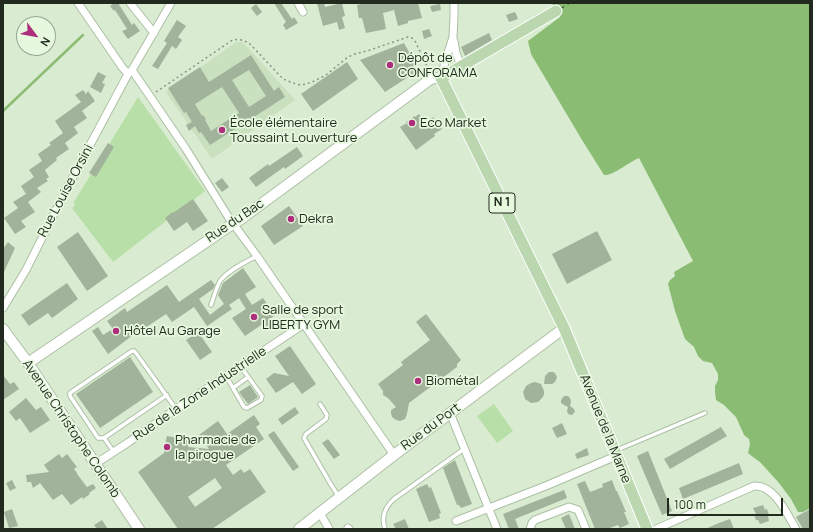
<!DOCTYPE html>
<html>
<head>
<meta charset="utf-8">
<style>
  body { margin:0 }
  #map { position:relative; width:813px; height:532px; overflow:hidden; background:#d9ecd1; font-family:Manrope,sans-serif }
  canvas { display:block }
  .frame { position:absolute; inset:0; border:4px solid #22291f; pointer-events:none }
  .north { position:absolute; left:16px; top:16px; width:40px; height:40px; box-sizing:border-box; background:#e6f9de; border:1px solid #98a692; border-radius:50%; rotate:122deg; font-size:11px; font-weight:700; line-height:16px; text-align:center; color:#22291f }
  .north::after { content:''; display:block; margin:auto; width:14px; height:18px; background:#ac2e7d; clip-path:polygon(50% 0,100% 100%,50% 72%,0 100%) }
  .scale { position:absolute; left:667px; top:498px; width:116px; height:18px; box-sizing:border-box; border:2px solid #22291f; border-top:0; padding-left:5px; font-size:12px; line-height:14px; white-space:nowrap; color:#22291f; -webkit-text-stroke:3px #e6f9de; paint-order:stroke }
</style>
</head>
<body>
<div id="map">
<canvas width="813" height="532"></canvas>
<div class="frame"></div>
<div class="north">N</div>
<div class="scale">100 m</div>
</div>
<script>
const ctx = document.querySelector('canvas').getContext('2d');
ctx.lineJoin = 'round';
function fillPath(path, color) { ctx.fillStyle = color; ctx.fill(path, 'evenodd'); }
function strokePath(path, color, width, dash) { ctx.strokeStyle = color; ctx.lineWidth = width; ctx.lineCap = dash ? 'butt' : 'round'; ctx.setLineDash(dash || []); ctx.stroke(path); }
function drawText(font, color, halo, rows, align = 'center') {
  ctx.font = font + ' Manrope,sans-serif'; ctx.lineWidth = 3.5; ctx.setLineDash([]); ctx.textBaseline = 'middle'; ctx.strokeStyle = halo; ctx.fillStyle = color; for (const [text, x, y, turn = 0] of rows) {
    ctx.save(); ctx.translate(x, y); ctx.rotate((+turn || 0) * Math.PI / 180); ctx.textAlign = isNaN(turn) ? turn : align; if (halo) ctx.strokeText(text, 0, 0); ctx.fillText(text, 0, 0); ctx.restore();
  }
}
fillPath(new Path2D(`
  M236 42H243L295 100 212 159 166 92Z`), '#cae1c0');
fillPath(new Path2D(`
  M138 97 205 191 113 262 72 208 75 205 74 202Z
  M494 404 513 431 497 443 477 416Z`), '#b8dfa7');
fillPath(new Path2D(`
  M552 3H810V508L803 512H798L791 499 779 483 760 462 753 457 748 453 750 444 749 439 744 435 736 417 724 405 716 400 715 392V386L718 380V374L712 363 703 361 698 356 694 347 685 339 675 311 668 284 670 280 675 276 674 272 693 261 639 158C629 162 613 176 604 175L582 140 531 54 528 41 560 17Z`), '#8abc73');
strokePath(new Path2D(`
  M3 111 83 35`), '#8abc73', 2.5);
strokePath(new Path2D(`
  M560 9 570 3`), '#244412', 1, [5, 4]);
fillPath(new Path2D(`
  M114 3H118L132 25 134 23 140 31 128 39 122 31 127 29 115 10 114 11 110 6Z
  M274 3H281L292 19 294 17 298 23 286 30 283 25 286 22Z
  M317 3H324L325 7 342 3 345 16 342 17 345 28 339 30 337 22 323 26Z
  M366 3H418L422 18 408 21V23L398 26 394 10 383 13 386 29 366 33 362 18H359L357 5Z
  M256 4 262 12 257 16 251 8Z
  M440 4 441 10 432 12 430 6Z
  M515 12 518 19 509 22 506 15Z
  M177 20 186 26 178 37 182 40 176 49 172 46 158 69 152 66 167 43 164 41Z
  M429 29 432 36 424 39 422 31Z
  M489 33 492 40 465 56 461 47Z
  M404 43 419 70 385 92 360 60Z
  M251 55 274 91 279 87 285 97 210 145 201 132 199 133 195 126 189 131 186 125 192 122 186 112 184 113 168 88 200 67 209 82ZM249 70 266 96 249 107 232 80ZM222 87 239 113 211 131 205 120 206 119 203 115 202 116 195 104Z
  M347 62 358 79 313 111 301 94Z
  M98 72 106 76 102 83 105 84 101 93 90 87Z
  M83 90 86 94 88 91 95 101 82 111 87 118 74 127 78 133 65 143 69 149 56 158 57 160 45 170 49 177 46 179 48 181 37 188 41 192 28 202 35 212 21 221 26 227 15 234 4 218 18 208 13 202 26 194 21 186 34 177 29 170 42 161 38 154 51 145 49 143 63 133 55 121 81 102 75 95Z
  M419 114 425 122 433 117 442 129 434 134 435 136 416 150 400 127 407 123 406 122 415 116V117Z
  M108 143 114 147 96 177 89 173Z
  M297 147 303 156 285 169 284 167 256 187 249 178 268 164 269 166Z
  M222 178 229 187 222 192 215 183Z
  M193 199 208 221 193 231 187 222 174 231 165 218 173 212V213Z
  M289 206 303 226 274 245 261 226Z
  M597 231 612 260 567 284 552 254Z
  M78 232 108 276 87 291 57 247Z
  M8 242 15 248 3 274V249Z
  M243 268 256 287 245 294 252 305 263 298 275 315 270 319 273 323 267 327 264 323 245 336 232 318 246 309 239 298 229 305 232 309 207 326 194 307 172 322 166 314 142 330 141 329 108 354 92 331 98 327 103 335 113 329 107 321 125 308 127 312 167 285 179 302 211 280 215 285 213 289 199 299 210 315 224 304 218 295 223 283Z
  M67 283 78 299 52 318 48 313 29 326 21 315Z
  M426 314 461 360 457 364V367L409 403 407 414 405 419 400 421 396 420 392 417 391 413V410L396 407 388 398 383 395V391L378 384 403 365 401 362 430 340 416 322Z
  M196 329 212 352 200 360 186 340 192 336 191 333Z
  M290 346 316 384 302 394 293 382 276 393 266 379 274 373 289 376 275 356Z
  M130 357 153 392 100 428 76 394Z
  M549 372H553L555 373 557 377 556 380 555 382 552 384H544L545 376Z
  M3 375 10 384 14 382 19 389 3 400Z
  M535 382 541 384 544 391V394L543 397 538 402 531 403 525 399 523 392 526 386 531 383Z
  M250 385 258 397 248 404 239 392Z
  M564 396H568L570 398 571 401 570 406 573 408 575 411 574 413 572 415 568 414 567 411 568 407 564 405 561 403V400Z
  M26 398 36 410 41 407 50 420 30 433 20 418 16 421 9 412Z
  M295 407 299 413 282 425 278 419Z
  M254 415 260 424 256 427 264 439 226 465 233 475 241 469 244 473 250 469 266 492 212 529H178L138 472 164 453 165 449 163 446 165 445 167 436 189 440 188 447 209 449 199 435 218 421 227 434ZM215 478 222 488 195 507 188 497Z
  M562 423 567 434 557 438 552 428Z
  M721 427 727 436 670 469 664 459Z
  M274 431 299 467 293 471 268 435Z
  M328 439 340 455 334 459 322 443Z
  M587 448 589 455 577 459 575 454Z
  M648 451 672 511 662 515 637 456Z
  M59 454 62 458 67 454 77 467 74 469 77 473V474L87 487 93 484 96 488 89 493 90 494 83 499 82 497 71 505 62 494 53 500 40 483 33 488 31 482H27L26 475 49 472 44 465Z
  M455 460 472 504 461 508 459 505H457L443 468Z
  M739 463 743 474 683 499 679 488Z
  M12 480 16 488 10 491 6 483Z
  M612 480 616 491H617L626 512H624L629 524 620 528 618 525 607 529H595L577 484 585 481 590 492 603 487 602 484Z
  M427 484 429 488 431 487 441 513 439 514 440 518 429 522 416 489Z
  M564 490 567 498 515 519 519 529H509L503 514Z
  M763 505 765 510 767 509 769 515 768 516 769 521 760 524 758 520H756L754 515 756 514 753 508Z
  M12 509 18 526 9 528 4 512Z
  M810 509V529H803L796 517Z
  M569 514 575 529H566L561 518Z
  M405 519 409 529H396L393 524Z
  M730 519 734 529H705L719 523Z
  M102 520 108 529H97L94 525Z`), '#a1b39a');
const lane = new Path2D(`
  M211 305C214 297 216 288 220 281 228 270 246 262 257 256
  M226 376 244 407 247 408 261 400 262 396 241 367
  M233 388 248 377
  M320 404 327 415 326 419 306 434 304 438 330 483 339 497
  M104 438 167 395
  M617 450 705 413
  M114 452 104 438H98L70 396V393L132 351H134L136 353 176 409
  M385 529C381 517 385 507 394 499L464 449`);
const street = new Path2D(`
  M78 3 122 67 128 74
  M130 3 154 33
  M298 3 303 12
  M454 41 456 53 461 66
  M132 70 186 149 229 218 257 256 394 455
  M441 78 445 62 453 37 454 17V3
  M3 308 26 270 68 186 128 74 132 70 171 3
  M450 413 497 529
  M95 464 129 442 176 409 304 324
  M320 513 329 529
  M456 521 548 485 616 456
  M348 528 349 529
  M530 529 532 523 535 520 569 507 578 510 586 529
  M656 529 754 486C774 484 787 514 796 529`);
const secondary = new Path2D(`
  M3 329 28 363 139 529
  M28 363 225 229 241 219 428 81 433 78H441
  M299 529 394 455 564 328`);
const primary = new Path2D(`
  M556 11 441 78 564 328 647 529`);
strokePath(lane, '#adbfa5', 5.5);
strokePath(street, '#adbfa5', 9);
strokePath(secondary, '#adbfa5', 12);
strokePath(primary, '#fff', 13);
strokePath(new Path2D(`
  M156 92 231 41C238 38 244 40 250 44L283 79 293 83 300 85 306 84 312 82 326 75 348 57 355 54 370 50 408 37 412 38 415 41 429 70`), '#889582', 1.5, [2, 3]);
strokePath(lane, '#fff', 3.5);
strokePath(street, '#fff', 7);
strokePath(secondary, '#fff', 10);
strokePath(primary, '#bbd7af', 11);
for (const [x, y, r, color] of [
  [390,65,4,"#ac2e7d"],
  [412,123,4,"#ac2e7d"],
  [222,130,4,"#ac2e7d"],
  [291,219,4,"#ac2e7d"],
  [254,317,4,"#ac2e7d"],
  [116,331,4,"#ac2e7d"],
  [418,381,4,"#ac2e7d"],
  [167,447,4,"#ac2e7d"]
]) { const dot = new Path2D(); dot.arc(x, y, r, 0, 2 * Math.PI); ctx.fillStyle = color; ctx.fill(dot); strokePath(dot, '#e6f9de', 1.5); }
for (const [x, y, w] of [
  [502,203,26]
]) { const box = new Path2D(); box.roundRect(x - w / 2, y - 10, w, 20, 3); ctx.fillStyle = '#e6f9de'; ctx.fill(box); strokePath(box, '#22291f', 1); }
drawText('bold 12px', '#22291f', null, [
  ["N 1",502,203]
]);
drawText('13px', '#22291f', '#e6f9de', [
  ["Dépôt de",398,58],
  ["CONFORAMA",398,73],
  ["École élémentaire",230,123],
  ["Toussaint Louverture",230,138],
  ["Eco Market",420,123],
  ["Dekra",299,219],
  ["Salle de sport",262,310],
  ["LIBERTY GYM",262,325],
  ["Hôtel Au Garage",124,331],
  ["Biométal",426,381],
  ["Pharmacie de",175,440],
  ["la pirogue",175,455]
], 'left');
drawText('13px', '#22291f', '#e6f9de', [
  ["Rue Louise Orsini",66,191,-62],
  ["Rue du Bac",235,221,-34],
  ["Rue de la Zone Industrielle",200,394,-34],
  ["Rue du Port",431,427,-36],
  ["Avenue Christophe Colomb",71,429,56],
  ["Avenue de la Marne",605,429,68]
]);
</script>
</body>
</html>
